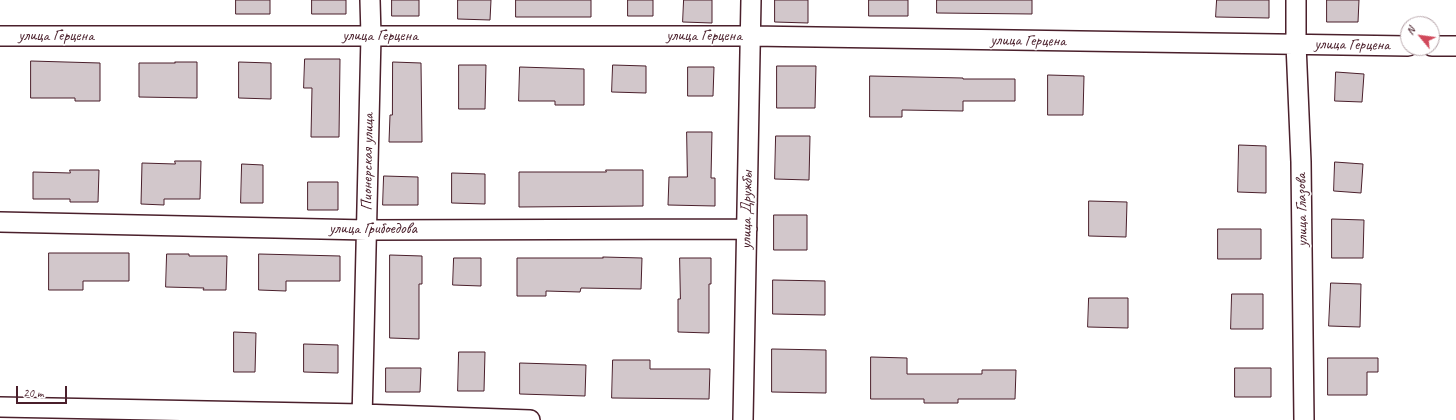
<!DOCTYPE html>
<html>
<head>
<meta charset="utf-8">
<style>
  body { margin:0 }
  #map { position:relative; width:1456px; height:420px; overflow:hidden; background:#fff; font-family:Caveat,sans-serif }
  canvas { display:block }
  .north { position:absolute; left:1400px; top:16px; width:40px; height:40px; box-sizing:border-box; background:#fff; border:1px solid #b7a5aa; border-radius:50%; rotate:299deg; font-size:11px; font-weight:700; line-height:16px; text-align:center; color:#4a1f2b }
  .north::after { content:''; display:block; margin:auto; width:14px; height:18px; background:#d1495b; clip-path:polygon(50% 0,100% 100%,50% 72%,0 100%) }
  .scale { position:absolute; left:16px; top:386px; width:51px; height:18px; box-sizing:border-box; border:2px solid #4a1f2b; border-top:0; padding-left:5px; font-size:12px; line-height:14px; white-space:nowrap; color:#4a1f2b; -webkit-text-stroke:3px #fff; paint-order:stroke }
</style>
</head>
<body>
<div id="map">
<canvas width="1456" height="420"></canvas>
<div class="north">N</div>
<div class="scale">20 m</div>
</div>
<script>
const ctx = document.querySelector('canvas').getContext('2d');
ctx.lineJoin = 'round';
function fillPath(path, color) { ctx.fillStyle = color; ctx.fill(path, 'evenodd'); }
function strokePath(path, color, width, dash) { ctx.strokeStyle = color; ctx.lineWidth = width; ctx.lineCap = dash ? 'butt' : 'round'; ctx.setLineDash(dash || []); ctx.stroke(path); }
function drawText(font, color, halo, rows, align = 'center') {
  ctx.font = font + ' Caveat,sans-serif'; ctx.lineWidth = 3; ctx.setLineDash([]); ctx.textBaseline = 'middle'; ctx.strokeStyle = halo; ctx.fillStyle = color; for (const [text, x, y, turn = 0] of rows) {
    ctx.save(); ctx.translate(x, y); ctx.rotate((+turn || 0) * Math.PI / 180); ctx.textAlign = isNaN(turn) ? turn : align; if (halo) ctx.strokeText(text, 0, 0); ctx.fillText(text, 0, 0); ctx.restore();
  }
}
const building = new Path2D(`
  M236 0H270V14H236Z
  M312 0H346V14H312Z
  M392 0H419V16H392Z
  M458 0H491L490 20 458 19Z
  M516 0H591V17H516Z
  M628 0H653V16H628Z
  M684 0H712V23L683 22Z
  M775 0H808V23L775 22Z
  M869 0H908V16H869Z
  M937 0H1032V14L937 13Z
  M1217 0H1269V18L1216 17Z
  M1327 0H1359L1358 22H1327Z
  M305 59H340L339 137H311L312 88H304Z
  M31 61 100 63V101H75V98H31Z
  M175 62H197V98L139 97V63H175Z
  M239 62 271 63V99L239 98Z
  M393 62 421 63 422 142H389L390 115H392Z
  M459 65H486L485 109H459Z
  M613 65 646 66V93L612 92Z
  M777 66H816L815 108H777Z
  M520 67 584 69V105H555V101H519Z
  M688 67H714L713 96H688Z
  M1336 72 1364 74 1362 102 1335 101Z
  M1048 75 1084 76 1083 115H1048Z
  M870 76 963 78V79H1015V101H963V111L902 110V117H870Z
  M687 132H712L711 178H715V206L668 205 669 177H687Z
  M776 136H810L809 180 775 179Z
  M1239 145 1266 146V193L1238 192Z
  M175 161H201L200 199H164V205L141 204 142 163 175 164Z
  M1335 162 1363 164 1361 193 1334 191Z
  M242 164 263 165V203H241Z
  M70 170H99L98 202H70V199H33V172L70 173Z
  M606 170H643V206L519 207V172H606Z
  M452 173 485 174V204L452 203Z
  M384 176 418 177V205H383Z
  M308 182H338V210H308Z
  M1089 201 1127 202 1126 237 1089 236Z
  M774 215H807V250H774Z
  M1332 219 1364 220 1363 258H1332Z
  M1218 229H1261V259H1218Z
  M49 253H129V281H83V290H49Z
  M167 254H189V256H227L226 290H203L204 288 166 287Z
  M259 254 340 256V281H286V291L259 290Z
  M390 255 422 256V284H419V339L390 338Z
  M603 257 642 258 641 289 581 288 580 292 546 291V296H517V258H603Z
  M454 258H481V286L453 285Z
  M680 258H711V284H709V333L678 332V299H680Z
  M773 280 825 281V315L773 314Z
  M1331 283 1361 284 1360 327 1329 326Z
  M1232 294H1263V329H1231Z
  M1089 298H1128V328L1088 327Z
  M234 332 256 333 255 372H234Z
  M304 344 338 345V373L304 372Z
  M772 349 826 350V393L772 392Z
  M459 352H485L484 391H458Z
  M871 357 907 358V374H982V370H1016L1015 399H958V403H924V399H871Z
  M1328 358H1378V372H1367V395H1328Z
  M613 360H650V369H710L709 399 612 398Z
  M520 363 586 365 585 396 520 394Z
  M386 368H421L420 392H386Z
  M1235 368H1271V397H1235Z`);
fillPath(building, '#d2c7cb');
strokePath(building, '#4a1f2b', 1);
const street = new Path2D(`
  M1296 0V44L1301 162 1304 420
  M0 36H751L1408 46
  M1432 46H1456
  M0 222 367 230 747 229
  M0 407 362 414 530 420
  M362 420 371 36 370 0
  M743 420 751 0`);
strokePath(street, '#4a1f2b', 22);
strokePath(street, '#fff', 19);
drawText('16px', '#4a1f2b', '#fff', [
  ["улица Герцена",56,36],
  ["улица Герцена",380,36],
  ["улица Герцена",704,36],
  ["улица Герцена",1028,41,1],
  ["улица Герцена",1352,45,1],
  ["Пионерская улица",368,162,-89],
  ["улица Дружбы",747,210,-89],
  ["улица Глазова",1302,210,-91],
  ["улица Грибоедова",373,229]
]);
</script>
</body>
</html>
